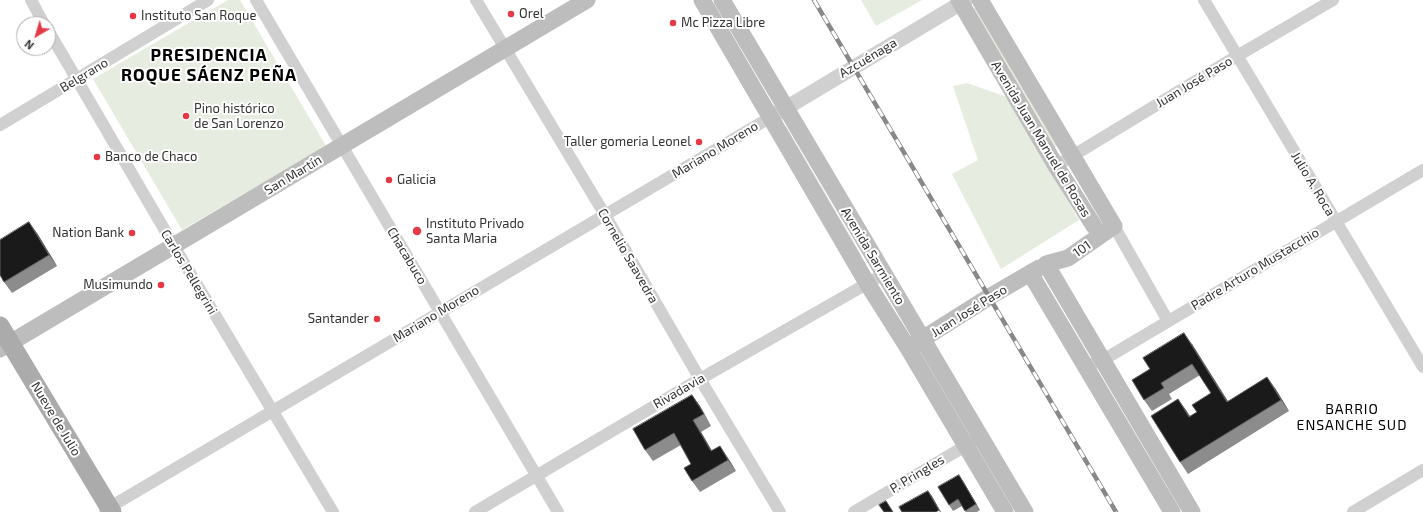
<!DOCTYPE html>
<html>
<head>
<meta charset="utf-8">
<style>
  body { margin:0 }
  #map { position:relative; width:1423px; height:512px; overflow:hidden; background:#fff; font-family:"Exo 2",sans-serif }
  canvas { display:block }
  .north { position:absolute; left:16px; top:16px; width:40px; height:40px; box-sizing:border-box; background:#fff; border:1px solid #adadad; border-radius:50%; rotate:218deg; font-size:11px; font-weight:700; line-height:16px; text-align:center; color:#333 }
  .north::after { content:''; display:block; margin:auto; width:14px; height:18px; background:#e63946; clip-path:polygon(50% 0,100% 100%,50% 72%,0 100%) }
</style>
</head>
<body>
<div id="map">
<canvas width="1423" height="512"></canvas>
<div class="north">N</div>
</div>
<script>
const ctx = document.querySelector('canvas').getContext('2d');
ctx.lineJoin = 'round';
function fillPath(path, color) { ctx.fillStyle = color; ctx.fill(path, 'evenodd'); }
function strokePath(path, color, width, dash) { ctx.strokeStyle = color; ctx.lineWidth = width; ctx.lineCap = dash ? 'butt' : 'round'; ctx.setLineDash(dash || []); ctx.stroke(path); }
function drawText(font, color, halo, rows, align = 'center') {
  ctx.font = font + ' "Exo 2",sans-serif'; ctx.lineWidth = 4; ctx.setLineDash([]); ctx.textBaseline = 'middle'; ctx.strokeStyle = halo; ctx.fillStyle = color; for (const [text, x, y, turn = 0] of rows) {
    ctx.save(); ctx.translate(x, y); ctx.rotate((+turn || 0) * Math.PI / 180); ctx.textAlign = isNaN(turn) ? turn : align; if (halo) ctx.strokeText(text, 0, 0); ctx.fillText(text, 0, 0); ctx.restore();
  }
}
fillPath(new Path2D(`
  M228 0H240L326 146 182 230 93 79Z
  M861 0H922L876 26Z
  M979 6 1059 145 1054 148 973 9Z
  M967 83 1007 97 1079 220 1001 269 952 174 978 160 953 86Z
  M786 126 862 256 859 258 783 128Z`), '#e6ecdf');
strokePath(new Path2D(`
  M31 0 44 24
  M256 0 558 512
  M476 0 605 215 700 379 780 512
  M1204 0 1423 367
  M48 30 174 246 333 512
  M0 125 208 0
  M1056 166 1237 56 1333 0
  M1114 226 1168 321
  M1086 366 1103 360 1423 170
  M105 510 771 117
  M475 512 700 379 884 274
  M854 512 972 442
  M1353 512 1423 470`), '#d0d0d0', 12);
strokePath(new Path2D(`
  M776 114 966 0`), '#d0d0d0', 15);
strokePath(new Path2D(`
  M702 0 867 283 908 348 1005 512
  M722 0 1025 512
  M959 0 1056 166 1094 226
  M980 0 1114 226 1068 258 1046 264
  M1046 264 1192 512
  M1030 273 1172 512
  M913 345 989 297 1039 268
  M0 349 587 0`), '#bdbdbd', 17);
strokePath(new Path2D(`
  M0 326 112 512`), '#ababab', 19);
const rail = new Path2D(`
  M814 0 1116 512`);
strokePath(rail, '#888', 4.5);
strokePath(rail, '#fff', 3, [9]);
fillPath(new Path2D(`
  M37 233 57 266 12 293 4 282Z
  M1192 344 1228 401 1275 388 1289 411 1188 474 1180 462 1178 399 1190 416 1197 412 1211 393 1200 375 1169 394 1172 399 1152 411 1144 400Z
  M692 395 700 406 711 426 701 432 712 451 720 446 728 458 736 471 700 492 692 481 691 464 681 445 653 461 645 450Z
  M963 481 980 510 977 512H966L962 506 953 511 949 505Z`), '#8c8c8c');
fillPath(new Path2D(`
  M29 222 37 233 57 266 49 255Z
  M1184 333 1192 344 1235 413 1227 402Z
  M1267 377 1275 388 1289 411 1281 400Z
  M692 395 700 406 711 426 704 414Z
  M1178 399 1186 410 1197 428 1189 417Z
  M693 420 701 432 719 463 711 451Z
  M720 446 728 458 736 471 728 460Z
  M959 475 963 481 980 510 976 504Z
  M928 491 932 496 941 512H940Z`), '#5f5f5f');
const building = new Path2D(`
  M29 222 49 255 4 282 0 275V240Z
  M1184 333 1227 402 1267 377 1281 400 1180 462 1151 416 1178 399 1189 417 1197 412 1192 405 1211 393 1192 364 1161 383 1164 388 1144 400 1132 380 1150 369 1143 358Z
  M692 395 704 414 693 420 711 451 720 446 728 460 692 481 684 468 691 464 674 433 645 450 633 429Z
  M959 475 976 504 965 511 958 499 949 505 938 487Z
  M928 491 939 510 936 512H902L899 507Z
  M886 501 893 512H884L879 505Z`);
fillPath(building, '#1a1a1a');
strokePath(building, '#5f5f5f', 1);
for (const [x, y, r, color] of [
  [511,14,4,"#e63946"],
  [133,16,4,"#e63946"],
  [673,23,4,"#e63946"],
  [186,116,4,"#e63946"],
  [699,142,4,"#e63946"],
  [97,157,4,"#e63946"],
  [389,180,4,"#e63946"],
  [417,231,5,"#e63946"],
  [132,233,4,"#e63946"],
  [161,285,4,"#e63946"],
  [377,319,4,"#e63946"]
]) { const dot = new Path2D(); dot.arc(x, y, r, 0, 2 * Math.PI); ctx.fillStyle = color; ctx.fill(dot); strokePath(dot, '#fff', 1.5); }
drawText('13px', '#333', '#fff', [
  ["Orel",519,14],
  ["Instituto San Roque",141,16],
  ["Mc Pizza Libre",681,23],
  ["Pino histórico",194,109],
  ["de San Lorenzo",194,124],
  ["Taller gomeria Leonel",691,142,"right"],
  ["Banco de Chaco",105,157],
  ["Galicia",397,180],
  ["Instituto Privado",426,224],
  ["Santa Maria",426,239],
  ["Nation Bank",124,233,"right"],
  ["Musimundo",153,285,"right"],
  ["Santander",369,319,"right"]
], 'left');
drawText('13px', '#333', '#fff', [
  ["Azcuénaga",868,58,-31],
  ["Belgrano",84,75,-31],
  ["Juan José Paso",1194,82,-31],
  ["Avenida Juan Manuel de Rosas",1041,139,59],
  ["Mariano Moreno",715,150,-31],
  ["San Martín",293,175,-31],
  ["Julio A. Roca",1313,184,59],
  ["101",1082,249,-35],
  ["Chacabuco",407,256,59],
  ["Cornelio Saavedra",628,256,60],
  ["Avenida Sarmiento",873,256,59],
  ["Padre Arturo Mustacchio",1255,269,-31],
  ["Carlos Pellegrini",189,272,59],
  ["Juan José Paso",969,311,-32],
  ["Mariano Moreno",436,314,-31],
  ["Rivadavia",679,391,-30],
  ["Nueve de Julio",56,419,59],
  ["P. Pringles",917,474,-31]
]);
ctx.letterSpacing = '1px';
drawText('14px', '#000', '#fff', [
  ["BARRIO",1352,409],
  ["ENSANCHE SUD",1352,425]
]);
ctx.letterSpacing = '0px';
ctx.letterSpacing = '1px';
drawText('bold 17px', '#000', '#fff', [
  ["PRESIDENCIA",209,55],
  ["ROQUE SÁENZ PEÑA",209,75]
]);
ctx.letterSpacing = '0px';
</script>
</body>
</html>
